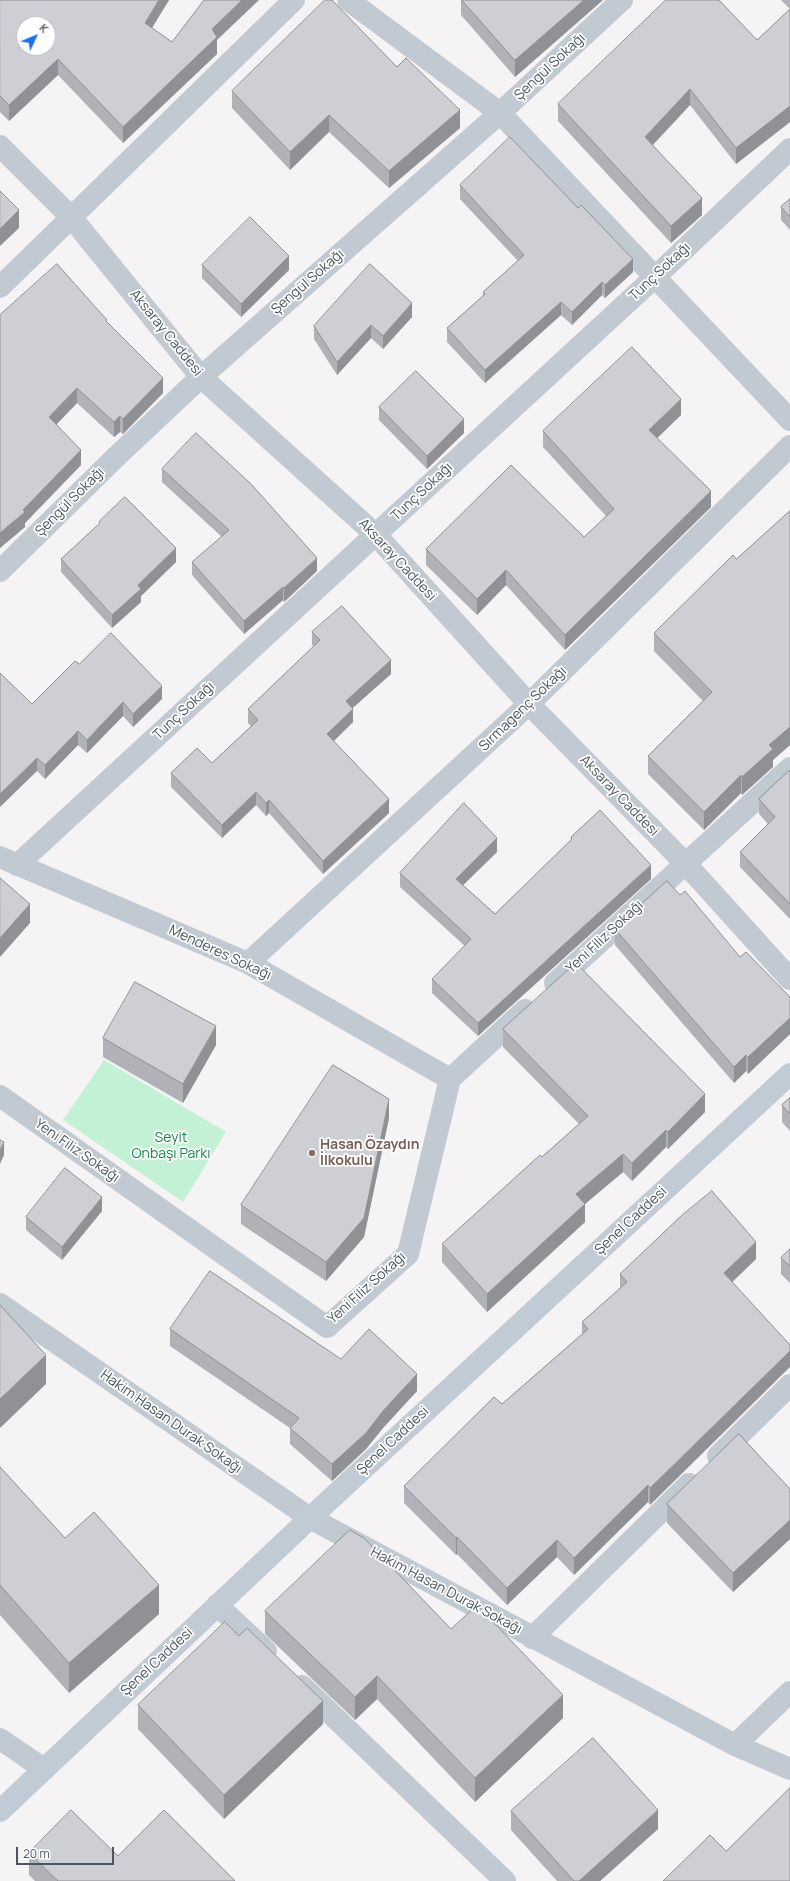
<!DOCTYPE html>
<html>
<head>
<meta charset="utf-8">
<style>
  body { margin:0 }
  #map { position:relative; width:790px; height:1881px; overflow:hidden; background:#f5f3f3; font-family:Manrope,sans-serif }
  canvas { display:block }
  .north { position:absolute; left:16px; top:16px; width:40px; height:40px; box-sizing:border-box; background:#fff; border:1px solid #b7bbc0; border-radius:50%; rotate:46deg; font-size:11px; font-weight:700; line-height:16px; text-align:center; color:#4a5661 }
  .north::after { content:''; display:block; margin:auto; width:14px; height:18px; background:#1a73e8; clip-path:polygon(50% 0,100% 100%,50% 72%,0 100%) }
  .scale { position:absolute; left:16px; top:1847px; width:98px; height:18px; box-sizing:border-box; border:2px solid #4a5661; border-top:0; padding-left:5px; font-size:12px; line-height:14px; white-space:nowrap; color:#4a5661; -webkit-text-stroke:3px #fff; paint-order:stroke }
</style>
</head>
<body>
<div id="map">
<canvas width="790" height="1881"></canvas>
<div class="north">K</div>
<div class="scale">20 m</div>
</div>
<script>
const ctx = document.querySelector('canvas').getContext('2d');
ctx.lineJoin = 'round';
function fillPath(path, color) { ctx.fillStyle = color; ctx.fill(path, 'evenodd'); }
function strokePath(path, color, width, dash) { ctx.strokeStyle = color; ctx.lineWidth = width; ctx.lineCap = dash ? 'butt' : 'round'; ctx.setLineDash(dash || []); ctx.stroke(path); }
function drawText(font, color, halo, rows, align = 'center') {
  ctx.font = font + ' Manrope,sans-serif'; ctx.lineWidth = 3.5; ctx.setLineDash([]); ctx.textBaseline = 'middle'; ctx.strokeStyle = halo; ctx.fillStyle = color; for (const [text, x, y, turn = 0] of rows) {
    ctx.save(); ctx.translate(x, y); ctx.rotate((+turn || 0) * Math.PI / 180); ctx.textAlign = isNaN(turn) ? turn : align; if (halo) ctx.strokeText(text, 0, 0); ctx.fillText(text, 0, 0); ctx.restore();
  }
}
fillPath(new Path2D(`
  M104 1060 226 1132 183 1202 63 1120Z`), '#c3f1d5');
strokePath(new Path2D(`
  M348 0 500 113 790 420
  M0 146 71 217 201 377 376 535 529 704 685 863 790 979
  M0 287 294 0
  M0 571 117 456 201 377 500 113 622 0
  M0 857 248 963 450 1079
  M17 865 655 277 790 149
  M248 963 529 704 790 446
  M555 983 790 768
  M0 1096 327 1327 408 1254 450 1079 525 1010
  M0 1304 310 1518 735 1745 790 1769
  M718 1456 790 1385
  M217 1605 266 1651
  M532 1638 689 1484
  M302 1686 505 1881
  M0 1739 44 1769
  M735 1745 790 1692`), '#c1cad2', 22);
strokePath(new Path2D(`
  M0 1811 310 1518 790 1074`), '#c1cbd6', 22);
fillPath(new Path2D(`
  M0 0H169L152 28 172 42 217 40V54L123 143 58 75 9 121 0 112Z
  M461 0H603L515 77 461 15Z
  M781 0H790V122L736 164 690 105 653 145 702 215 671 243 558 121V104L757 40 790 9Z
  M397 67 460 128 389 188 329 132 290 170 232 108V91Z
  M460 185 633 272 605 298 602 295 572 325 561 315 485 383 447 342V328L483 296V292L518 261 460 199Z
  M790 199V230L781 220V207Z
  M202 265 289 270 241 317 202 278Z
  M0 315 107 323 163 393 123 434 120 432 114 437 77 403 56 425 81 465 25 523V527L0 548Z
  M412 317 383 349 371 338 337 375 314 339V326Z
  M379 407 464 433 427 469 379 420Z
  M681 415 657 438 711 507 565 650 506 585 477 615 426 565V549L584 537 606 516 543 447V431Z
  M162 469 317 571 284 602 283 600 244 634 192 575V562L222 537 162 482Z
  M790 511V745L773 760V767L742 795 741 793 704 830 648 774V756L703 701 654 651V633Z
  M99 522 176 562 141 596V602L112 628 61 572V559L99 524Z
  M312 632 391 674 352 708 353 722 333 741 389 813 323 874 269 813 266 816 256 805 222 838 171 787V773L212 763 251 726 248 723V709L314 646 312 645Z
  M79 664 162 699 133 727 123 716 87 753 78 745 45 779 37 771 32 704Z
  M790 771V919L740 867V852L768 824 759 814V799Z
  M571 837 651 879 478 1036 432 993V979L465 946 400 887V873L497 852 463 885 495 914 571 840Z
  M680 895 740 957 790 997V1034L748 1074 746 1071 734 1083 615 945V929Z
  M503 1029 705 1112 668 1149 666 1147 632 1181 623 1172 585 1204V1222L487 1312 442 1262V1244L579 1124 503 1047Z
  M103 1038 216 1045 183 1103 103 1057Z
  M790 1098V1131L782 1122V1105Z
  M389 1118 364 1237 326 1281 241 1224V1205Z
  M102 1211 62 1260 26 1230V1217Z
  M790 1249V1283L781 1274V1258Z
  M756 1259 732 1282 650 1505 648 1502 574 1575 557 1557 507 1605 457 1554 456 1555 404 1503V1486L502 1404 582 1334V1322L620 1289V1274Z
  M170 1329 341 1359 417 1391 383 1428 366 1449 332 1481 290 1444V1428L170 1346Z
  M0 1467 65 1538 159 1614 69 1693 0 1615Z
  M790 1489V1539L733 1592 667 1523V1504Z
  M265 1611 451 1629 563 1718 475 1802 377 1699 355 1720 265 1634Z
  M138 1705 323 1724 224 1819 138 1729Z
  M511 1811 658 1829 600 1881H557L511 1830Z
  M29 1853 118 1856 235 1881H35L29 1875Z`), '#b0b2b7');
fillPath(new Path2D(`
  M159 0H169L145 39V23Z
  M242 0H259L217 40V54L123 143V127L212 29Z
  M584 0H603L515 77V60Z
  M58 59V75L9 121V105Z
  M690 89V105L645 153V137Z
  M790 106V122L736 164V148Z
  M460 110V128L389 188V171Z
  M329 115V132L290 170V152Z
  M702 198V215L671 243V226Z
  M19 210V228L0 246V229Z
  M289 256V270L241 317V304Z
  M633 259V272L605 298V285Z
  M602 282V295L572 325V312Z
  M561 302V315L485 383V370Z
  M412 303V317L383 349V336Z
  M371 325V338L337 375V362Z
  M163 378V393L123 434V419Z
  M77 388V403L49 432V417Z
  M681 399V415L649 446V430Z
  M120 416V432L114 437V422Z
  M464 419V433L427 469V456Z
  M81 450V465L25 523V527L0 548V533Z
  M711 491V507L565 650V635Z
  M176 548V562L141 596V602L112 628V615L138 585Z
  M317 558V571L284 602V588Z
  M506 570V585L477 615V599Z
  M283 587V600L244 634V621Z
  M391 660V674L346 714V701Z
  M162 686V699L133 727V714Z
  M123 702V716L87 753V740Z
  M353 709V722L327 748V734Z
  M790 727V745L773 760V767L742 795V777L769 745Z
  M78 731V745L45 779V765Z
  M37 758V771L0 807V794Z
  M741 775V793L704 830V812Z
  M256 792V805L222 838V825Z
  M389 799V813L323 874V861Z
  M269 800V813L266 816V803Z
  M497 838V852L456 892V879Z
  M651 865V879L478 1036V1023Z
  M30 904V923L0 957V938Z
  M790 1018V1034L748 1074V1057Z
  M216 1026V1045L183 1103V1084Z
  M746 1055V1071L734 1083V1067Z
  M705 1094V1112L668 1149V1132Z
  M389 1099V1118L364 1237 326 1281V1262Z
  M666 1130V1147L632 1181V1163Z
  M4 1142V1155L0 1164V1151Z
  M623 1154V1172L585 1204V1222L487 1312V1294L576 1194Z
  M102 1197V1211L62 1260V1247Z
  M756 1242V1259L724 1290V1273Z
  M790 1351V1367L650 1505V1488Z
  M46 1355V1384L0 1428V1399Z
  M417 1374V1391L383 1428 366 1449 332 1481V1464Z
  M648 1485V1502L574 1575V1558Z
  M790 1520V1539L733 1592V1573Z
  M457 1537V1554L456 1555V1538Z
  M557 1540V1557L507 1605V1588Z
  M159 1585V1614L69 1693V1663Z
  M377 1676V1699L355 1720V1697Z
  M563 1695V1718L475 1802V1778Z
  M323 1701V1724L224 1819V1795Z
  M658 1810V1829L600 1881H579Z`), '#909195');
const building = new Path2D(`
  M0 0H159L145 23 172 42 204 0H242L212 29 217 37 123 127 58 59 9 105 0 96ZM24 24H48V48H24Z
  M325 0H332L397 67 406 58 460 110 389 171 329 115 290 152 232 91Z
  M462 0H584L515 60Z
  M666 0H719L757 40 790 9V106L736 148 690 89 645 137 702 198 671 226 558 104Z
  M510 137 578 208 581 205 633 259 605 285 602 282 572 312 561 302 485 370 447 328 485 294 483 292 524 255 460 185Z
  M0 191 19 210 0 229Z
  M790 199V217L781 207Z
  M250 217 289 256 241 304 202 265Z
  M57 264 107 320 106 321 163 378 123 419 120 416 114 422 77 388 49 417 81 450 23 510 25 512 0 533V315Z
  M370 264 412 303 383 336 371 325 337 362 314 326Z
  M632 347 681 399 649 430 711 491 565 635 506 570 477 599 426 549 511 465 584 537 614 509 543 431Z
  M416 371 464 419 427 456 379 407Z
  M196 433 251 484 317 558 284 588 283 587 244 621 192 562 229 530 162 469Z
  M125 497 176 548 138 585 141 589 112 615 61 559 100 523 99 522Z
  M790 511V727L769 745 773 749 742 777 741 775 704 812 648 756 712 692 654 633 733 555 736 559Z
  M342 606 391 660 346 701 353 709 327 734 389 799 323 861 269 800 266 803 256 792 222 825 171 773 197 748 212 763 258 720 248 709 320 640 312 632Z
  M111 633 162 686 133 714 123 702 87 740 78 731 45 765 37 758 0 794V673L32 704 75 661 79 664Z
  M789 771H790V904L740 852 775 817 759 799Z
  M464 803 497 838 456 879 495 914 572 839 571 837 600 810 651 865 478 1023 432 979 471 939 400 873Z
  M0 878 30 904 0 938Z
  M667 881 680 895 685 891 740 957 746 952 790 997V1018L748 1057 746 1055 734 1067 615 929Z
  M576 963 705 1094 668 1132 666 1130 632 1163 623 1154 576 1194 585 1204 487 1294 442 1244 540 1155 542 1157 588 1116 503 1029Z
  M135 982 216 1026 183 1084 103 1038Z
  M333 1065 389 1099 364 1218 326 1262 241 1205Z
  M790 1098V1114L782 1105Z
  M0 1140 4 1142 0 1151Z
  M65 1168 102 1197 62 1247 26 1217Z
  M712 1191 756 1242 724 1273 790 1345V1351L650 1488 648 1485 574 1558 557 1540 507 1588 457 1537 456 1538 404 1486 494 1397 502 1404 588 1329 582 1322 627 1282 620 1274 681 1216Z
  M790 1249V1266L781 1258Z
  M210 1271 341 1359 369 1329 417 1374 383 1411 366 1433 332 1464 290 1428 299 1418 170 1329Z
  M0 1305 46 1355 0 1399Z
  M739 1434 790 1489V1520L733 1573 667 1504Z
  M0 1467 65 1538 94 1512 159 1585 69 1663 0 1585Z
  M350 1530 364 1538 451 1629 477 1605 563 1695 475 1778 377 1676 355 1697 265 1611Z
  M225 1622 239 1636 247 1628 323 1701 224 1795 138 1705Z
  M593 1738 658 1810 579 1881H574L511 1811Z
  M790 1788V1881H663L710 1835 726 1851Z
  M71 1810 118 1856 164 1810 235 1881H58L29 1853Z`);
fillPath(building, '#cdcfd5');
strokePath(building, '#909195', 1);
for (const [x, y, r, color] of [
  [312,1153,4,"#8d6e63"]
]) { const dot = new Path2D(); dot.arc(x, y, r, 0, 2 * Math.PI); ctx.fillStyle = color; ctx.fill(dot); strokePath(dot, '#fff', 1.5); }
drawText('14px', '#4a5661', '#fff', [
  ["Şengül Sokağı",550,67,-43],
  ["Tunç Sokağı",660,272,-43],
  ["Şengül Sokağı",308,282,-41],
  ["Aksaray Caddesi",166,333,51],
  ["Tunç Sokağı",422,492,-43],
  ["Şengül Sokağı",70,502,-45],
  ["Aksaray Caddesi",397,560,47],
  ["Sırmagenç Sokağı",523,709,-44],
  ["Tunç Sokağı",184,711,-43],
  ["Aksaray Caddesi",619,796,46],
  ["Yeni Filiz Sokağı",605,937,-43],
  ["Menderes Sokağı",220,953,25],
  ["Yeni Filiz Sokağı",77,1151,35],
  ["Şenel Caddesi",631,1221,-43],
  ["Yeni Filiz Sokağı",367,1288,-42],
  ["Hakim Hasan Durak Sokağı",171,1422,35],
  ["Şenel Caddesi",393,1441,-43],
  ["Hakim Hasan Durak Sokağı",446,1591,28],
  ["Şenel Caddesi",157,1662,-43]
]);
drawText('14px', '#17864f', '#fff', [
  ["Seyit",171,1138],
  ["Onbaşı Parkı",171,1154]
]);
drawText('bold 14px', '#785e54', '#fff', [
  ["Hasan Özaydın",320,1145],
  ["İlkokulu",320,1161]
], 'left');
</script>
</body>
</html>
